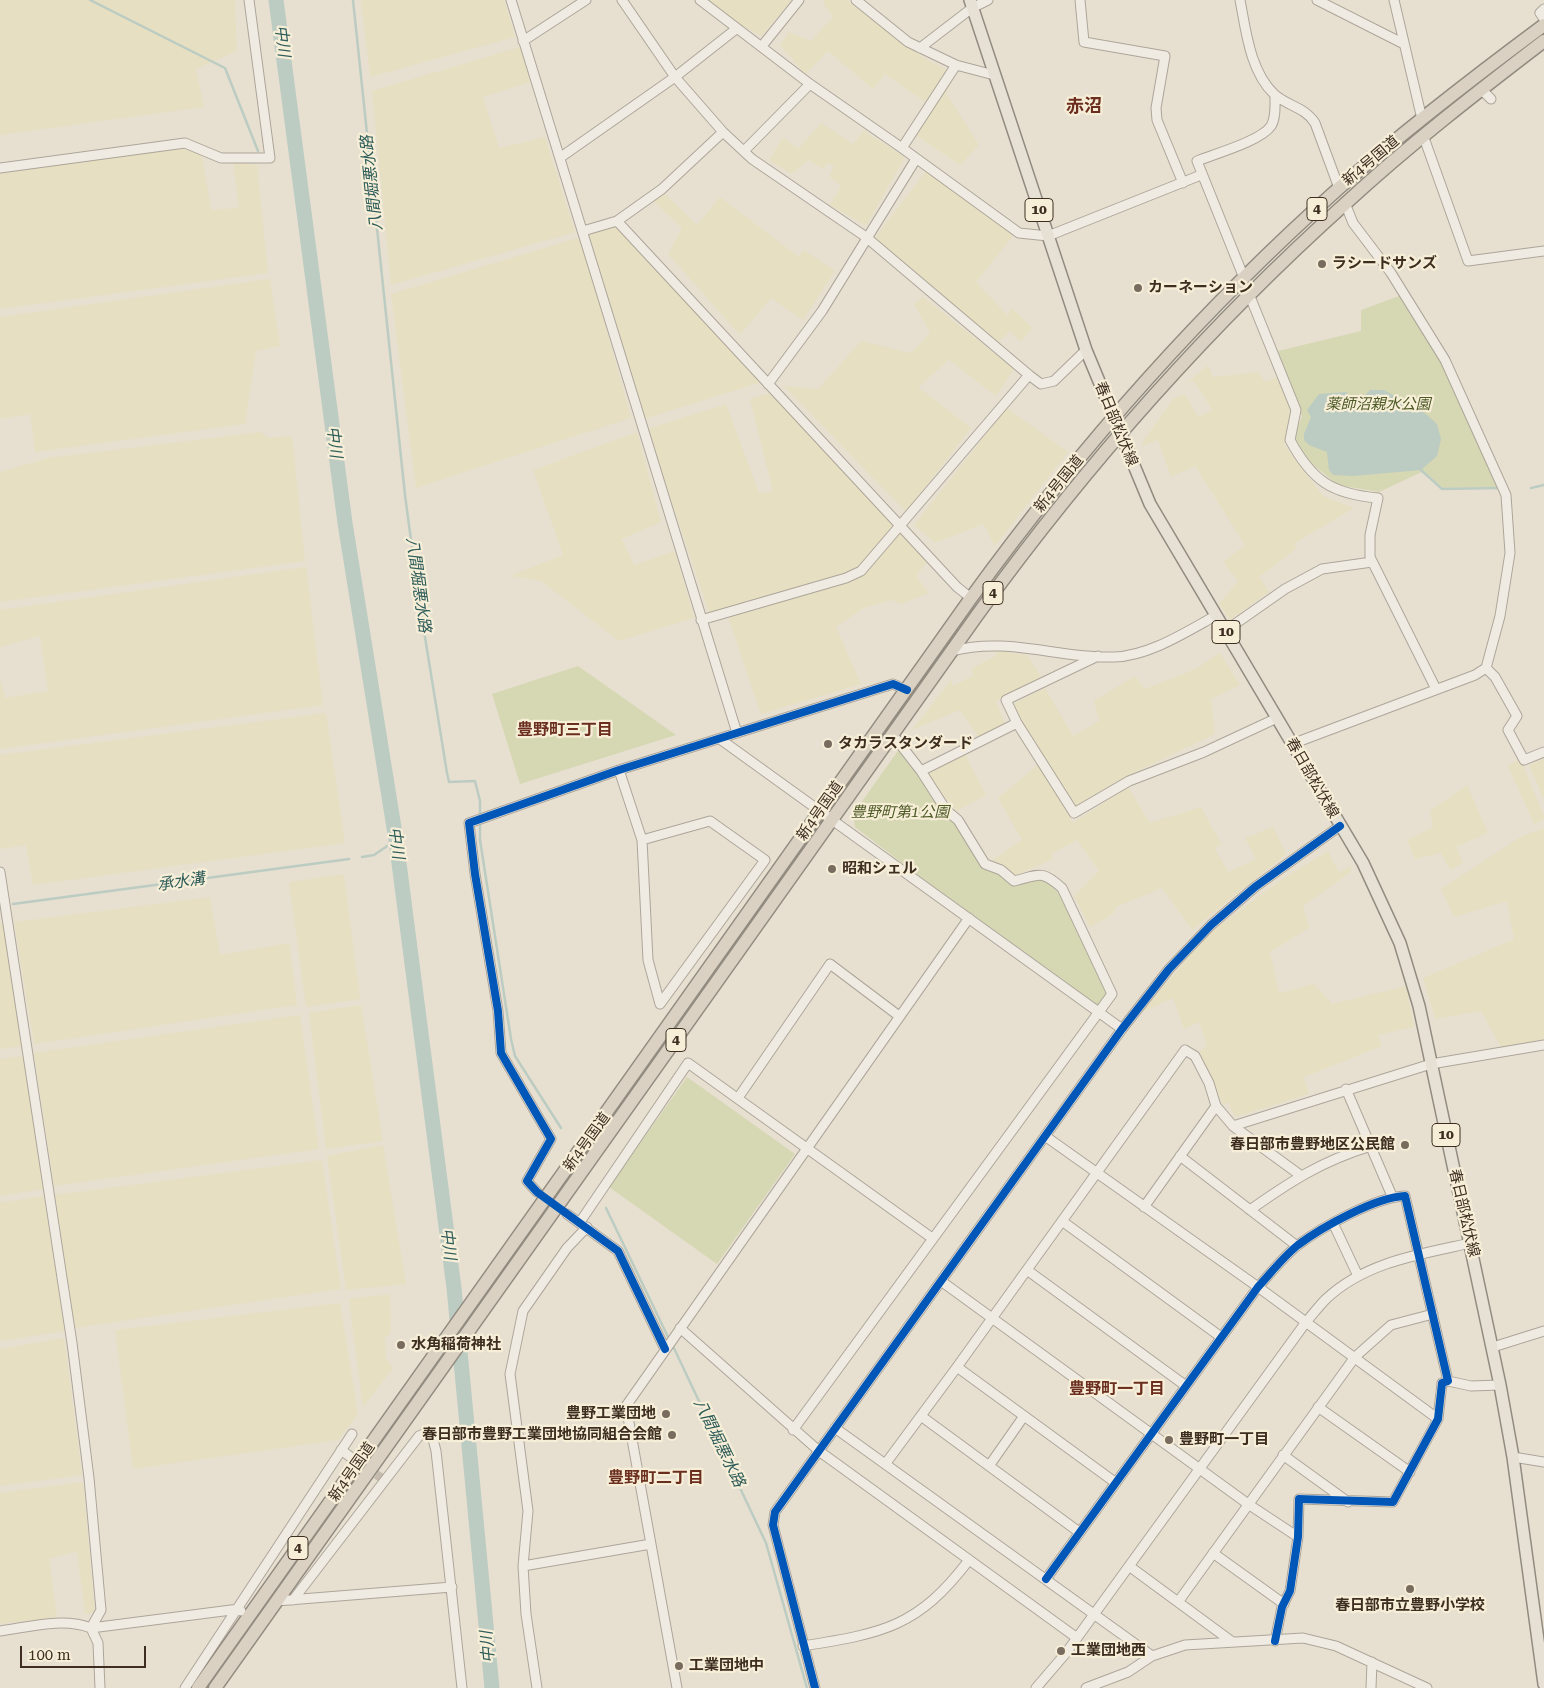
<!DOCTYPE html>
<html>
<head>
<meta charset="utf-8">
<style>
  body { margin:0 }
  #map { position:relative; width:1544px; height:1688px; overflow:hidden; background:#e7e0d1; font-family:"Roboto Serif",serif }
  canvas { display:block }
  .scale { position:absolute; left:20px; top:1646px; width:126px; height:22px; box-sizing:border-box; border:2px solid #3d2e20; border-top:0; padding-left:6px; font-size:15px; line-height:18px; white-space:nowrap; color:#3d2e20; -webkit-text-stroke:4px #f7eed8; paint-order:stroke }
</style>
</head>
<body>
<div id="map">
<canvas width="1544" height="1688"></canvas>
<div class="scale">100 m</div>
</div>
<script>
const ctx = document.querySelector('canvas').getContext('2d');
ctx.lineJoin = 'round';
function fillPath(path, color) { ctx.fillStyle = color; ctx.fill(path, 'evenodd'); }
function strokePath(path, color, width, dash) { ctx.strokeStyle = color; ctx.lineWidth = width; ctx.lineCap = dash ? 'butt' : 'round'; ctx.setLineDash(dash || []); ctx.stroke(path); }
function drawText(font, color, halo, rows, align = 'center') {
  ctx.font = font + ' "Roboto Serif","Noto Sans JP",serif'; ctx.lineWidth = 4.5; ctx.setLineDash([]); ctx.textBaseline = 'middle'; ctx.strokeStyle = halo; ctx.fillStyle = color; for (const [text, x, y, turn = 0] of rows) {
    ctx.save(); ctx.translate(x, y); ctx.rotate((+turn || 0) * Math.PI / 180); ctx.textAlign = isNaN(turn) ? turn : align; if (halo) ctx.strokeText(text, 0, 0); ctx.fillText(text, 0, 0); ctx.restore();
  }
}
fillPath(new Path2D(`
  M0 0H235L237 51 196 69 204 107 0 135Z
  M361 0H504L515 37 370 77Z
  M708 0H792L761 36 732 20Z
  M825 0H847L924 58 956 75 946 93 979 145 960 165 908 130 925 102 885 74 873 89 828 51 805 74 780 45 789 32 811 41 833 17 823 3Z
  M520 47 533 81 483 97 499 148 545 137 575 232 391 285 372 91Z
  M821 123 853 144 864 131 905 157 866 226 830 205 841 186 829 176 834 167 828 163 823 169 808 160 792 174 769 160 783 137 798 149Z
  M187 148 202 156 211 210 239 208 233 161 257 165 268 273 0 309V173Z
  M926 171 1016 232 976 282 1008 316 1011 307 1032 328 1021 342 1010 331 994 346 874 239Z
  M662 191 697 225 720 197 799 257 804 250 835 271 803 320 771 298 740 335 668 254 682 228 652 200Z
  M616 226 762 382 644 419 589 234Z
  M581 237 631 418 416 488 391 294Z
  M270 279 280 346 256 351 245 424 35 452 30 414 0 419V317Z
  M923 297 1014 369 996 396 949 360 918 387 971 428 906 512 784 386 818 389 861 341 911 353 930 333 914 304Z
  M1208 365 1213 377 1257 372 1266 382 1277 377 1293 411 1284 445 1323 496 1354 508 1295 543 1296 549 1259 577 1269 592 1230 620 1219 604 1238 581 1223 562 1245 545 1195 466 1171 477 1158 440 1142 446 1143 441 1174 398 1185 394 1198 417 1212 410 1194 381 1187 383Z
  M773 392 929 560 916 576 929 593 901 604 892 600 864 608 836 627 861 684 761 714 728 617 711 618 647 429 726 404 759 493 773 492 750 399Z
  M1007 408 1068 452 995 546 983 524 935 543 914 525Z
  M261 432 268 438 292 436 305 561 0 602V472L48 458Z
  M637 432 661 522 622 539 634 565 675 551 694 618 619 641 541 581 510 576 563 555 533 470Z
  M306 567 323 705 0 749V677L5 698 48 691 40 636 0 647V610Z
  M994 650 1027 655 1041 677 996 701 1005 723 979 738 960 710 912 730 951 680 953 686 974 675 971 669 997 655Z
  M1220 653 1240 685 1211 699 1215 734 1127 776 1074 807 1013 707 1015 703 1045 688 1073 736 1099 721 1094 701 1135 676 1145 689 1195 669Z
  M326 713 345 843 33 885 26 845 0 849V755Z
  M965 754 986 795 957 811 945 798 928 773Z
  M1520 759 1544 816V819L1534 824 1508 766Z
  M1544 759V799L1529 765Z
  M1039 764 1073 823 1128 787 1150 823 1201 807 1221 843 1215 849 1228 872 1256 859 1245 838 1273 827 1286 854 1192 930 1162 888 1116 907 1113 914 1090 927 1074 896 1099 871 1077 840 1051 854 1053 859 1015 876 991 861 1022 840 998 798Z
  M1467 785 1488 833 1456 847 1463 863 1450 870 1441 853 1415 859 1407 840 1433 827 1430 811Z
  M1544 828V1039L1502 1049 1481 1011 1435 1019 1423 978 1514 939 1507 901 1454 917 1441 889 1522 836Z
  M1328 851 1339 872 1351 866V872L1303 906 1309 928 1270 952 1279 993 1314 984 1332 1004 1406 986 1414 1027 1378 1035 1382 1046 1304 1077 1309 1094 1235 1117 1228 1102 1223 1105 1199 1051 1207 1046 1199 1022 1184 1029 1173 998 1142 1012 1208 934 1281 880Z
  M344 874 360 999 306 1007 289 882Z
  M210 897 220 955 289 943 297 1005 34 1044 14 922Z
  M0 923H3L23 1046 0 1049Z
  M361 1005 383 1141 326 1149 309 1013Z
  M300 1015 319 1149 54 1186 34 1053Z
  M24 1056 44 1189 0 1196V1059Z
  M383 1145 406 1284 346 1290 327 1156Z
  M322 1160 341 1289 74 1328 55 1195Z
  M44 1196 65 1331 0 1341V1203Z
  M390 1294 391 1327 389 1335 385 1337 386 1359 393 1368 363 1407 349 1299Z
  M340 1303 358 1414 338 1440 133 1469 115 1330Z
  M64 1338 82 1475 0 1486V1349Z
  M83 1482 95 1613 85 1614 77 1552 49 1558 57 1617 0 1624V1493Z`), '#e6dfc2');
fillPath(new Path2D(`
  M1399 296 1442 361 1501 487 1443 488 1424 471 1379 492 1338 485 1307 460 1296 445V432L1302 416 1278 351 1361 331V310Z
  M578 666 676 735 520 784 492 694Z
  M900 748 945 815 955 823 983 869 999 874 1012 885 1041 877C1072 896 1092 958 1107 991V996L1099 1006 922 878 855 827 853 814Z
  M687 1077 795 1154 717 1264 609 1187Z`), '#d6d7b3');
fillPath(new Path2D(`
  M1370 390H1384L1426 414 1437 424 1441 439 1437 456 1421 470 1353 476 1333 475 1329 470 1327 452 1309 445 1304 440V434L1311 417 1307 410 1319 394 1346 392 1351 396 1363 397Z`), '#bcccc2');
strokePath(new Path2D(`
  M90 0 225 68 258 151
  M353 0 405 495 419 600 447 773 449 782 475 781 480 801V840L511 1039 515 1056 561 1128
  M1421 470 1442 489 1500 488
  M1531 488 1544 485
  M362 857 374 855 396 840
  M13 904 349 859
  M606 1208 669 1339
  M672 1344 766 1543 807 1688`), '#bcccc2', 2.5);
strokePath(new Path2D(`
  M276 0 345 523 396 840 454 1288 492 1688`), '#bcccc2', 15);
strokePath(new Path2D(`
  M365 1467 386 1481`), '#c5bcae', 9, [9, 4.5]);
const minor = new Path2D(`
  M511 0 737 733
  M622 0 675 77 723 132 752 159 866 237 1029 375 1041 384 1054 381 1086 350
  M700 0 810 84 902 148 1019 233 1048 236 1201 175
  M856 0 908 42 956 65 994 75
  M1080 0 1084 42 1165 56 1156 108 1157 120 1183 183
  M1240 0C1246 31 1250 71 1274 94 1287 106 1305 107 1315 123L1339 188
  M1317 0 1402 43
  M1394 0 1422 119
  M1544 9 1540 13 1544 19
  M523 41 586 0
  M762 46 799 0
  M920 48 972 8 988 0
  M1481 89 1491 99
  M1423 135 1468 261 1544 251
  M902 148 956 65
  M744 151 810 84
  M561 157 675 77 736 29
  M0 168 185 143 221 158H270L249 0
  M617 221 957 587 971 598
  M583 231 617 221 662 189 723 132
  M1244 278 1197 161C1214 154 1261 141 1271 126 1276 118 1275 105 1275 96
  M1249 294 1296 410 1290 440C1312 481 1332 494 1378 498L1370 535V557L1436 689
  M768 384 822 311 916 159
  M701 620 846 578 861 571 1029 375
  M1225 631 1285 589 1322 569 1372 562
  M952 651C1008 636 1059 659 1114 657 1149 656 1186 632 1215 616
  M1098 656 1006 700 1017 723 1074 813 1129 781 1204 752 1277 718
  M1486 668 1495 677 1517 716 1508 730 1524 760 1544 752
  M720 739 1122 1029
  M1292 744 1475 675 1486 668 1500 616 1510 553 1506 495 1445 360 1391 273 1353 223 1345 203
  M619 770 642 840
  M921 771 1017 723
  M710 821 765 860 660 1004 648 960 642 840Z
  M0 872 72 1343 89 1478 101 1610 91 1628
  M1346 1089 1392 1196
  M738 1098 830 964 899 1016
  M1233 1126 1431 1064 1544 1045
  M1045 1136 1258 1287 1438 1419
  M1180 1156 1297 1246
  M537 1192 527 1181 551 1139 501 1053 498 1011 475 874 469 823 619 770 893 684 907 690
  M1144 1207 1216 1106
  M1250 1210C1291 1181 1322 1161 1371 1146
  M567 1214 618 1251 665 1349
  M1062 1221 1221 1337
  M580 1222 688 1063 932 1238
  M1333 1223 1358 1276
  M1027 1270 1186 1386
  M941 1281 1248 1504 1298 1537
  M680 1328 819 1451 1077 1638
  M1493 1347 1544 1331
  M957 1367 1116 1483
  M1448 1381 1471 1386 1500 1385
  M1318 1407 1410 1472
  M921 1416 1079 1532
  M835 1428 1152 1656
  M793 1430 1112 994 1062 888C1041 869 1039 875 1014 881L1001 870 985 864 958 820 946 810 921 771 893 735
  M341 1450 352 1458
  M1283 1455 1348 1502
  M1513 1457 1544 1462
  M886 1463 957 1367 1185 1050 1195 1056 1209 1083 1216 1106 1233 1126 1300 1175
  M989 1466 1024 1416
  M1213 1553 1284 1604
  M523 1566 651 1544
  M1129 1566 1231 1641
  M1046 1579 1258 1287C1271 1273 1283 1257 1298 1245 1322 1227 1376 1197 1405 1196L1448 1381 1442 1383 1438 1419 1393 1502 1299 1499 1298 1537 1290 1591 1282 1607 1275 1641
  M293 1600 419 1436 431 1431 436 1451 462 1688
  M276 1601 452 1587
  M1178 1602 1355 1357 1391 1325 1433 1314
  M91 1628 98 1643 100 1688
  M0 1631C29 1627 63 1617 91 1628L239 1609 241 1611
  M803 1646C884 1633 918 1627 969 1560
  M185 1688 352 1434
  M537 1688 526 1614 523 1566 528 1511 510 1374 523 1311 567 1248 587 1227
  M677 1688 626 1406 969 918
  M815 1688 773 1525 775 1512 1122 1029 1169 969 1211 925 1255 887 1340 826
  M1036 1688 1066 1653 1306 1322C1313 1314 1319 1306 1326 1299 1365 1262 1421 1254 1471 1243
  M1086 1688 1128 1672 1152 1656 1185 1645 1303 1638 1336 1646 1427 1688
  M1371 1688 1372 1662`);
const major = new Path2D(`
  M970 0 1086 350 1150 504 1363 863 1400 943 1419 1006 1500 1385 1513 1457 1544 1684`);
const highway = new Path2D(`
  M198 1688 971 598C1079 449 1202 310 1339 188 1405 130 1474 77 1544 25
  M215 1688 978 614C1086 465 1209 326 1346 203 1409 145 1476 93 1544 41`);
strokePath(minor, '#ada599', 11);
strokePath(major, '#928b80', 14);
strokePath(highway, '#928b80', 15);
strokePath(minor, '#efebe3', 9);
strokePath(major, '#e6e1d4', 11);
strokePath(highway, '#dad1c2', 12);
strokePath(new Path2D(`
  M665 1349 618 1251 537 1192 527 1181 551 1139 501 1053 498 1011 475 874 469 823 619 770 893 684 907 690
  M1046 1579 1258 1287C1271 1273 1283 1257 1298 1245 1322 1227 1376 1197 1405 1196L1448 1381 1442 1383 1438 1419 1393 1502 1299 1499 1298 1537 1290 1591 1282 1607 1275 1641
  M815 1688 773 1525 775 1512 1122 1029 1169 969 1211 925 1255 887 1340 826`), '#0057b8', 8);
for (const [x, y, r, color] of [
  [1322,264,5,"#786c5e"],
  [1138,288,5,"#786c5e"],
  [828,744,5,"#786c5e"],
  [832,869,5,"#786c5e"],
  [1405,1145,5,"#786c5e"],
  [401,1345,5,"#786c5e"],
  [666,1414,5,"#786c5e"],
  [672,1435,5,"#786c5e"],
  [1169,1440,5,"#786c5e"],
  [1410,1589,5,"#786c5e"],
  [1061,1651,5,"#786c5e"],
  [679,1666,5,"#786c5e"]
]) { const dot = new Path2D(); dot.arc(x, y, r, 0, 2 * Math.PI); ctx.fillStyle = color; ctx.fill(dot); strokePath(dot, '#f7eed8', 2); }
for (const [x, y, w] of [
  [1317,209,20],
  [1039,210,28],
  [993,593,20],
  [1226,632,28],
  [676,1040,20],
  [1446,1135,28],
  [298,1548,20]
]) { const box = new Path2D(); box.roundRect(x - w / 2, y - 11.5, w, 23, 4); ctx.fillStyle = '#f7eed8'; ctx.fill(box); strokePath(box, '#3d2e20', 1); }
drawText('bold 14px', '#3d2e20', null, [
  ["4",1317,209],
  ["10",1039,210],
  ["4",993,593],
  ["10",1226,632],
  ["4",676,1040],
  ["10",1446,1135],
  ["4",298,1548]
]);
drawText('15px', '#3d2e20', '#f7eed8', [
  ["新4号国道",1371,161,-40],
  ["春日部松伏線",1116,424,68],
  ["新4号国道",1059,484,-51],
  ["春日部松伏線",1312,778,60],
  ["新4号国道",820,811,-55],
  ["新4号国道",587,1142,-54],
  ["春日部松伏線",1464,1213,77],
  ["新4号国道",352,1472,-55]
]);
drawText('bold 15px', '#3d2e20', '#f7eed8', [
  ["ラシードサンズ",1332,264],
  ["カーネーション",1148,288],
  ["タカラスタンダード",838,744],
  ["昭和シェル",842,869],
  ["春日部市豊野地区公民館",1395,1145,"right"],
  ["水角稲荷神社",411,1345],
  ["豊野工業団地",656,1414,"right"],
  ["春日部市豊野工業団地協同組合会館",662,1435,"right"],
  ["豊野町一丁目",1179,1440],
  ["春日部市立豊野小学校",1410,1606,"center"],
  ["工業団地西",1071,1651],
  ["工業団地中",689,1666]
], 'left');
drawText('italic 15px', '#4d5a26', '#f7eed8', [
  ["薬師沼親水公園",1378,405],
  ["豊野町第1公園",900,813]
]);
drawText('italic 16px', '#2f5d5a', '#f7eed8', [
  ["中川",282,41,83],
  ["八間堀悪水路",372,183,-96],
  ["中川",334,442,83],
  ["八間堀悪水路",418,585,82],
  ["中川",396,843,82],
  ["承水溝",181,882,-8],
  ["中川",448,1244,83],
  ["八間堀悪水路",719,1443,64],
  ["中川",488,1647,-95]
]);
drawText('bold 16px', '#6b2e1e', '#f7eed8', [
  ["豊野町三丁目",565,730],
  ["豊野町一丁目",1117,1389],
  ["豊野町二丁目",656,1478]
]);
drawText('bold 18px', '#6b2e1e', '#f7eed8', [
  ["赤沼",1084,107]
]);
</script>
</body>
</html>
